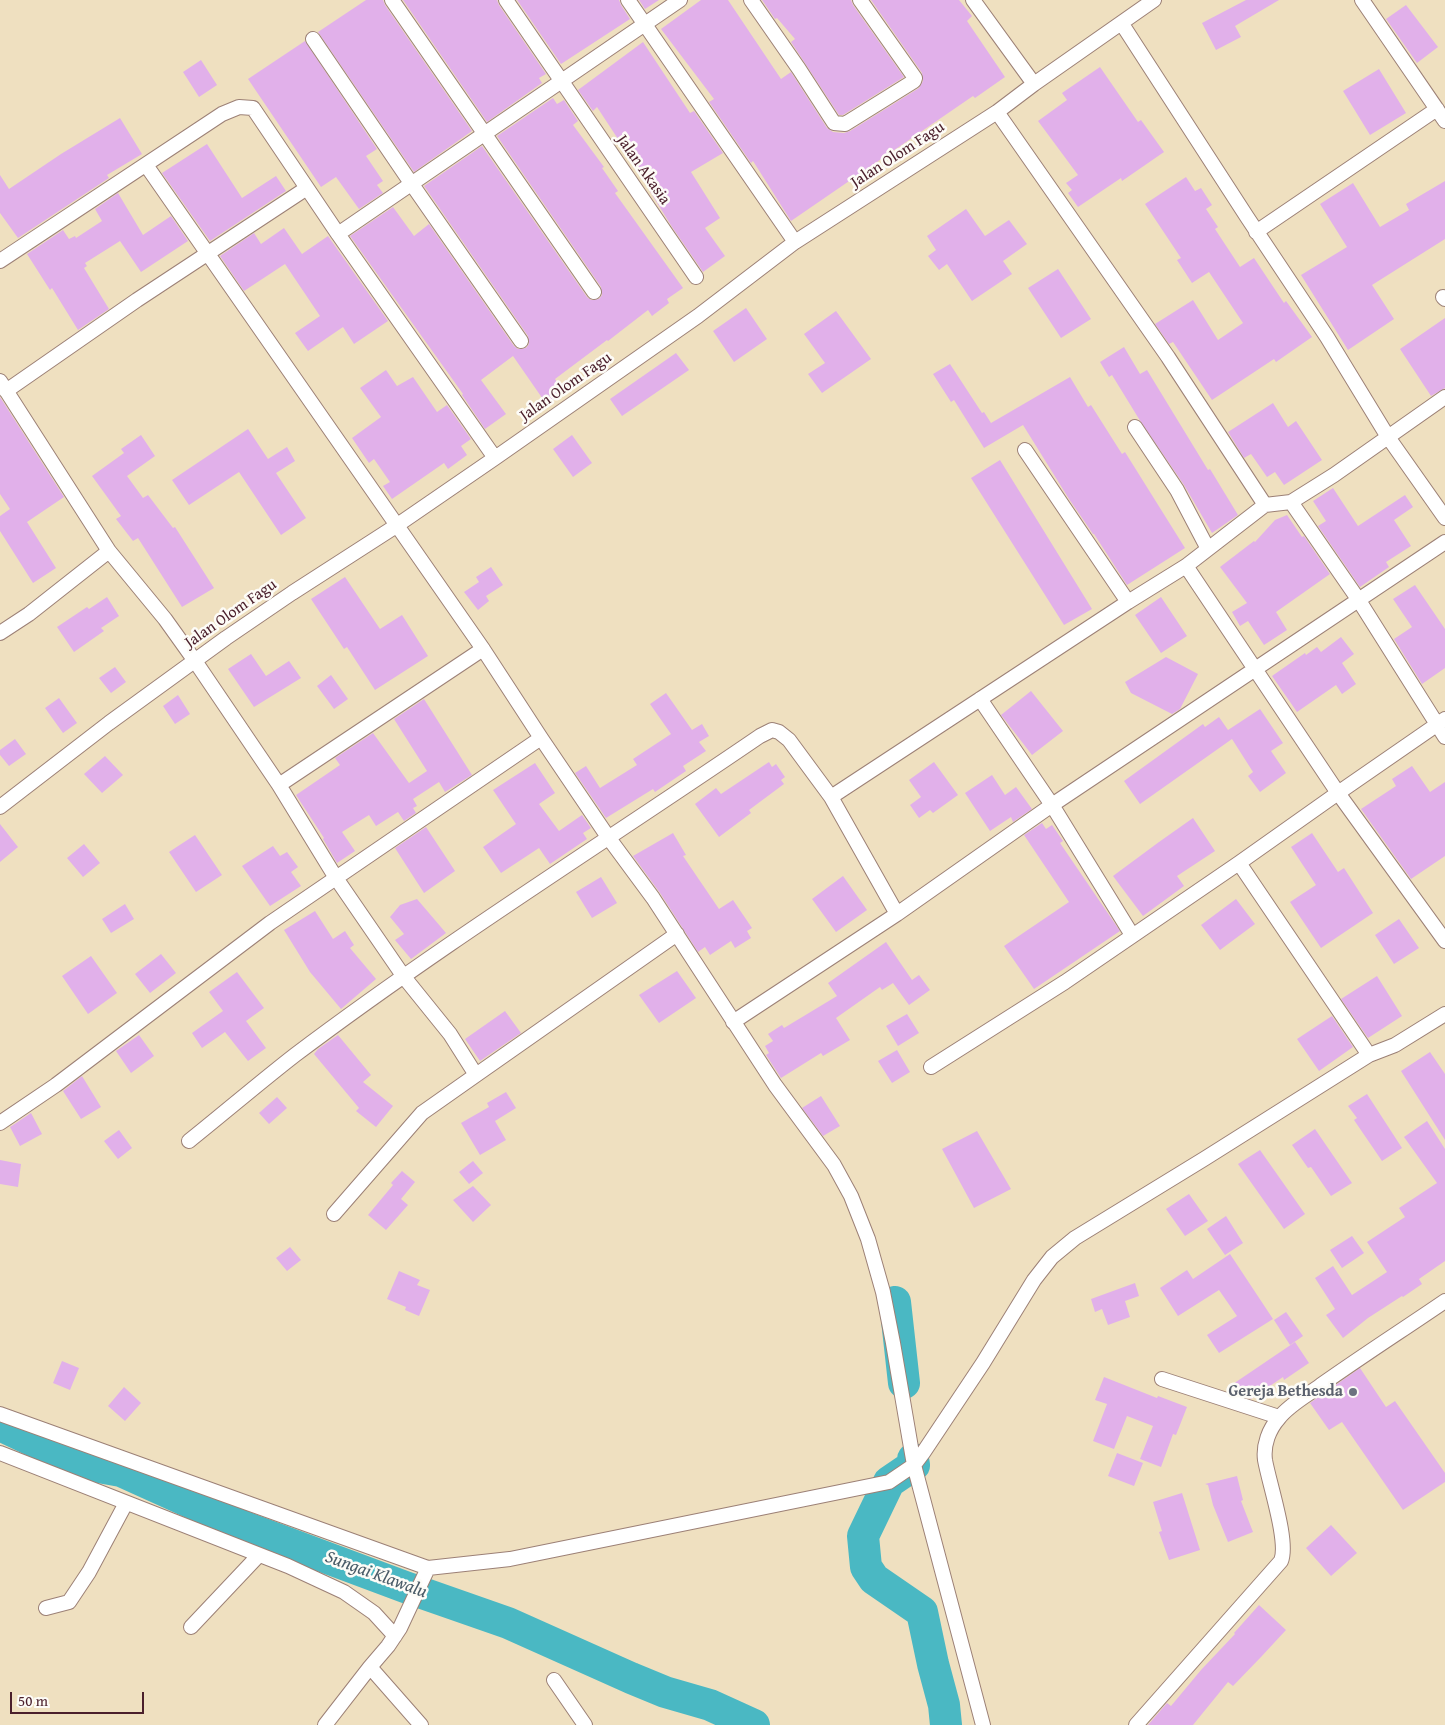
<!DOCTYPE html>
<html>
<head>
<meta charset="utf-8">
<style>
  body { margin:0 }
  #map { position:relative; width:1445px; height:1725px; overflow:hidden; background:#efe0c0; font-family:"Gentium Book Plus",serif }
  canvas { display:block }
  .scale { position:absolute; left:10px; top:1692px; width:134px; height:22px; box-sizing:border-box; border:2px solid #4a1f2b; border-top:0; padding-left:6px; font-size:15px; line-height:18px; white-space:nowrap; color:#4a1f2b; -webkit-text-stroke:4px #fdfcf7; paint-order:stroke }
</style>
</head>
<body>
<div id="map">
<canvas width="1445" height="1725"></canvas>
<div class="scale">50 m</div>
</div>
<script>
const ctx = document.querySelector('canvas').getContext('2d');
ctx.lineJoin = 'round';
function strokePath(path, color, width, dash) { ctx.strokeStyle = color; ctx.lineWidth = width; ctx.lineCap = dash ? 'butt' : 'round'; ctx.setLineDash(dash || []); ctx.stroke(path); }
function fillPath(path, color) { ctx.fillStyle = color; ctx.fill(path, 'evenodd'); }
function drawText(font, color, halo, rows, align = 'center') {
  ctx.font = font + ' "Gentium Book Plus",serif'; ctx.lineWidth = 5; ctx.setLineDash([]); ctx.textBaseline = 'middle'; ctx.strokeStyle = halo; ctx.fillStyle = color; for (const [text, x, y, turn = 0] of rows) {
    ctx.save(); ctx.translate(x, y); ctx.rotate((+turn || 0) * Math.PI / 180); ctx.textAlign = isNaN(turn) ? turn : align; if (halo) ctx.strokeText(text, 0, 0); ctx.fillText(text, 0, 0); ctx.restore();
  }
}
strokePath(new Path2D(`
  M895 1302 904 1383
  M0 1425 82 1464 121 1471 247 1528 405 1587 508 1623 631 1678 665 1692 710 1705 754 1725
  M913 1459 914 1465 889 1482 863 1536 866 1567 874 1579 922 1612 933 1664 944 1705 946 1725`), '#4ab8c3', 32);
fillPath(new Path2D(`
  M366 0H383L385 5 472 131 414 172 318 32Z
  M403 0H497L499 5 546 74 539 78 542 83 487 122Z
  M517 0H619L621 5 630 19 561 64Z
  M639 0H659L645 9Z
  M701 0H728L781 79 791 72 827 128 833 132 844 133 850 131 919 88 923 81 922 73 871 0H959L972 16 967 21 1005 77 975 98 973 96 791 221 753 161 751 163 709 102 714 99 661 29Z
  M762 0H851L853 5 904 77 843 115H839L791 42 795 39 777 18 775 19Z
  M1246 0H1279L1235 26 1241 37 1216 50 1202 23Z
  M1406 5 1438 47 1417 63 1386 19Z
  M305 41 377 149 366 156 383 181 377 185 383 193 359 209 336 177 321 187 248 79Z
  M643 42 690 113 694 111 723 153 691 172 720 218 705 228 725 256 703 272 672 227 638 172 639 171 597 107 593 111 578 90Z
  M201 60 217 85 199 97 183 72Z
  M1100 67 1138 122 1141 120 1164 152 1122 181 1121 178 1078 207 1068 193 1072 190 1066 183 1078 175 1038 121 1067 100 1062 93Z
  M1379 69 1406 113 1370 135 1343 91Z
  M553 98 557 104 564 100 578 121 573 125 604 167 602 168 618 191 615 193 683 288 667 299 669 303 652 316 648 310 608 341 607 340 555 379 564 393 547 405 513 356 481 380 506 414 485 429 462 395 463 394 350 236 393 207 414 236 429 224 514 346 518 349 526 348 529 344 528 336 424 186 482 146 587 297 591 300 599 299 602 295 601 287 497 136Z
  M120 118 142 154 107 175 109 178 18 238 0 213V175L9 189 61 154Z
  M207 144 242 198 276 176 286 191 210 241 162 173Z
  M1186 177 1195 191 1201 188 1212 205 1206 209 1218 227 1215 229 1240 267 1254 258 1284 303 1286 301 1312 337 1276 362 1274 359 1212 400 1173 342 1169 344 1155 324 1193 300 1218 340 1243 323 1209 272 1192 283 1177 260 1181 258 1145 204Z
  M1445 181V239L1372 285 1394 319 1348 350 1301 275 1347 247 1320 204 1353 183 1380 227 1409 210 1406 204Z
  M118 193 143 235 171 216 188 241 141 272 120 241 85 263 87 266 84 268 109 309 78 330 52 288 50 290 27 254 63 230 69 239 75 236 76 238 102 221 95 209Z
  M966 209 985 236 1009 220 1027 244 1003 261 1012 274 972 301 947 264 939 270 928 256 936 250 927 236Z
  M284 228 302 254 328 236 388 321 354 344 343 327 308 351 295 333 320 316 285 264 244 291 220 256 254 233 261 244Z
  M1058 269 1091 319 1061 338 1028 288Z
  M746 308 767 339 734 362 713 331Z
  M836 311 871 359 822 393 808 374 825 363 804 334Z
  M1445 318V388L1431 396 1400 349Z
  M1124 347 1140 374 1147 370 1208 470 1210 469 1238 515 1212 533 1184 485 1139 419 1112 375 1109 377 1100 362Z
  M676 353 689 370 622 416 610 399Z
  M950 364 982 413 984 412 991 423 1070 377 1088 407 1091 405 1122 454 1125 452 1185 548 1127 585 1094 534H1093L1069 499 1023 425 984 448 954 400 951 402 933 374Z
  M386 370 397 386 413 377 437 412 447 405 471 439 461 446 467 455 448 469 444 463 392 499 383 486 390 482 374 459 369 463 352 438 381 417 360 388Z
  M0 397 64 497 27 522 56 568 33 583 0 531V516L10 509 0 494Z
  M1273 403 1288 427 1296 421 1322 460 1284 485 1275 472 1267 477 1251 454 1244 458 1228 432Z
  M248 429 268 459 287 447 295 461 276 473 306 518 281 535 239 472 189 505 172 480Z
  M141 435 155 456 127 476 143 498 148 495 173 528 175 527 214 588 182 607 138 538 133 541 116 519 121 516 92 476 124 453 121 449Z
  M572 435 592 463 573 477 553 449Z
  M1000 460 1092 609 1064 625 971 478Z
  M1333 488 1358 526 1405 495 1413 507 1394 520 1411 546 1386 562 1389 567 1360 587 1318 526 1326 521 1313 501Z
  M1287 515 1302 537 1304 536 1330 574 1276 612 1287 630 1264 645 1248 621 1240 626 1232 612 1247 603 1220 567 1254 541 1255 542 1275 520Z
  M491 567 503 585 486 596 489 601 478 610 464 592 479 582 476 577Z
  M345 577 380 629 402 615 428 656 375 690 347 647 344 649 311 599Z
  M1415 585 1445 629V668L1422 684 1394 639 1412 627 1393 599Z
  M107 597 119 616 101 628 104 631 74 652 57 627 87 607 89 609Z
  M1161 597 1187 636 1161 653 1135 615Z
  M1341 637 1354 654 1342 663 1356 684 1342 694 1336 685 1297 712 1272 676 1305 653 1306 655 1317 647 1321 652Z
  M251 654 266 676 289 661 301 678 254 707 228 669Z
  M1166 657 1198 674 1180 709 1172 714 1131 693 1125 682Z
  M115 667 126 682 111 693 99 678Z
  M331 675 348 699 334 709 317 686Z
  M1031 691 1063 731 1032 755 1001 715Z
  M666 693 692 730 702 724 709 736 699 742 706 751 683 766 686 771 655 792 653 789 606 818 575 773 586 766 600 788 637 765 633 759 671 734 650 704Z
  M178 695 190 714 175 724 163 706Z
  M59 698 77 723 63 733 45 708Z
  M424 699 472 775 445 792 439 782 413 799 417 806 413 808 416 813 404 821 398 812 376 826 369 815 342 832 355 851 337 863 323 839 324 838 296 795 340 765 335 758 373 733 409 783 427 771 394 719Z
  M1260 709 1283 743 1271 751 1286 773 1260 792 1248 776 1253 772 1232 739 1140 804 1124 781 1203 724 1205 727 1219 717 1228 730Z
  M15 739 26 754 9 766 0 755V750Z
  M105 756 123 775 102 793 84 774Z
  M769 762 772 767 776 764 785 777 781 780 784 784 749 810 751 813 719 837 695 804 716 788 721 794Z
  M934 762 958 795 933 813 930 810 919 818 910 805 921 797 909 780Z
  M535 763 555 793 539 804 559 831 582 815 591 828 583 833 587 839 550 864 539 848 501 873 483 847 516 824 493 790Z
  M1412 766 1430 792 1445 782V856L1411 879 1361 809 1396 786 1392 779Z
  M992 775 1005 795 1016 787 1032 809 1013 822 1011 817 990 831 965 793Z
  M1193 818 1215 851 1177 876 1184 886 1143 916 1113 876 1159 842Z
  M1042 823 1046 829 1052 825 1063 841 1060 843 1120 931 1034 989 1004 946 1069 902 1024 835Z
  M0 824 18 847 0 862Z
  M426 827 455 871 424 893 395 848Z
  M673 833 686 855 683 856 719 909 733 900 752 928 747 931 751 938 735 948 731 941 710 955 705 947 698 952 660 893 633 856Z
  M1312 833 1338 872 1344 868 1373 913 1321 948 1290 902 1316 885 1291 847Z
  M195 835 222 875 196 892 169 852Z
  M84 844 100 863 83 877 67 858Z
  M273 846 280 856 287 852 298 867 291 872 301 886 270 906 242 866Z
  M843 876 867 910 836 932 812 899Z
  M601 877 617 903 592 918 576 892Z
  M417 899 446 933 411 959 395 940 404 934 390 917 400 905Z
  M1236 899 1255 924 1220 950 1201 925Z
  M125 904 134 919 111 933 102 919Z
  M315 911 333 939 345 931 354 945 350 948 376 979 341 1009 310 972 284 930Z
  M1399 919 1419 948 1394 964 1375 935Z
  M886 942 912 980 919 975 930 990 909 1005 893 983 882 990 880 987 836 1018 850 1040 823 1056 821 1053 781 1078 766 1055 769 1053 765 1046 773 1041 768 1034 782 1025 784 1028 837 996 828 983Z
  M161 954 176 973 150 993 135 974Z
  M91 956 117 993 88 1014 62 976Z
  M677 971 696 998 659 1023 639 995Z
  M237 972 264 1008 246 1021 266 1048 248 1061 225 1032 202 1048 192 1033 223 1011 209 992Z
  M1377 976 1402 1016 1368 1038 1341 999Z
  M505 1011 521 1033 480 1061 465 1039Z
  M907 1014 919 1033 898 1046 886 1026Z
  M1332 1016 1353 1047 1319 1071 1297 1039Z
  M139 1035 154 1056 131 1073 116 1051Z
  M338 1035 371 1075 363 1082 393 1106 376 1127 356 1111 359 1108 314 1054 318 1049Z
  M897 1050 910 1072 892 1083 878 1061Z
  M1430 1052 1445 1074V1140L1401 1071Z
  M82 1076 101 1107 81 1119 63 1091Z
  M506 1092 516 1108 495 1121 506 1140 480 1155 461 1123 489 1107 487 1103Z
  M1367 1094 1402 1148 1382 1161 1354 1120 1357 1118 1348 1106Z
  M821 1096 840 1126 823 1136 802 1108Z
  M277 1097 287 1108 269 1124 259 1113Z
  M31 1113 42 1134 20 1146 10 1127Z
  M1427 1121 1445 1149V1261L1419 1279 1422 1284 1403 1297 1402 1296 1368 1318 1343 1338 1326 1315 1335 1309 1315 1278 1333 1266 1352 1295 1387 1272 1367 1242 1405 1217 1399 1208 1437 1183 1404 1137Z
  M1315 1129 1352 1183 1331 1196 1311 1167 1308 1168 1292 1145Z
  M119 1130 132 1148 118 1159 104 1141Z
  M977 1131 1011 1189 974 1208 942 1149Z
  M1260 1150 1305 1214 1284 1229 1238 1164Z
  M0 1160 21 1164 18 1187 0 1184Z
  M473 1161 483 1173 469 1184 459 1172Z
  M402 1171 415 1182 401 1199 408 1205 386 1230 368 1215 393 1185 391 1183Z
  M473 1186 491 1205 473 1222 453 1200Z
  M1189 1194 1208 1221 1185 1236 1166 1209Z
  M1226 1216 1243 1243 1225 1255 1207 1229Z
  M1352 1236 1364 1253 1342 1268 1330 1250Z
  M290 1247 301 1260 287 1271 276 1258Z
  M1230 1254 1273 1319 1219 1353 1207 1335 1237 1316 1219 1290 1178 1316 1160 1288 1187 1270 1193 1279Z
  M399 1271 420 1280 417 1285 430 1290 419 1316 405 1310 406 1307 387 1299Z
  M1135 1283 1139 1296 1125 1301 1130 1317 1108 1325 1102 1309 1095 1312 1091 1299Z
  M1286 1312 1303 1336 1290 1345 1274 1320Z
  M1295 1342 1309 1363 1284 1380 1283 1377 1251 1399 1240 1395 1233 1384Z
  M62 1361 79 1368 70 1390 53 1383Z
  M1360 1368 1386 1407 1395 1401 1445 1473V1482L1403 1510 1342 1422 1329 1430 1310 1403Z
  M1104 1377 1157 1398 1158 1396 1187 1407 1176 1435 1173 1434 1161 1467 1140 1459 1153 1426 1127 1416 1114 1449 1093 1441 1107 1404 1095 1400Z
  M124 1387 141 1403 125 1421 108 1406Z
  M1117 1453 1143 1463 1134 1486 1108 1476Z
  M1237 1476 1243 1500 1241 1501 1253 1532 1228 1542 1213 1505 1208 1485 1205 1484Z
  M1182 1493 1200 1550 1169 1560 1159 1532 1162 1531 1153 1502Z
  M1331 1525 1357 1553 1331 1576 1306 1548Z
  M1259 1605 1286 1630 1261 1657 1233 1686 1228 1682 1193 1725H1148L1167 1703 1171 1706 1201 1670 1235 1634 1234 1633Z`), '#e1b0ea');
const minor = new Path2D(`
  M392 0 594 292
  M506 0 696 277
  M628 0 795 242
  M751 0 799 69 834 123 845 124 914 81 915 78 860 0
  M973 0 1034 84
  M1362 0 1445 121
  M1122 24 1247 217 1327 337 1388 437 1445 518
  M313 39 411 183 521 341
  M997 112 1168 357 1265 505
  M146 165 483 649 541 738 608 837 653 898 775 1085 834 1165 851 1196 868 1239 883 1292 893 1343 914 1465 983 1725
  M1256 232 1437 109
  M338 234 495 458
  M0 261 222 114 239 107 253 108 338 234 680 0
  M1443 297 1445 299
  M0 381 109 551 165 619 195 661 279 785 336 878 404 977 450 1034 476 1075 422 1113 334 1214
  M6 391 137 300 307 188
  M1135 427 1177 490 1208 549
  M1025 450 1128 602 1186 566 1265 505 1291 502 1334 475 1445 397
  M1291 502 1358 599 1445 737
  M1186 566 1338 793 1445 941
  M0 633 29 614 109 551
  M980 699 1052 805 1132 935
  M279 785 483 649
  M831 797 1128 602
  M0 807 109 723 226 638 292 593 396 526 495 458 698 316 795 242 997 112 1034 84 1154 0
  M1239 863 1369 1055
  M733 1022 897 914 1052 805 1445 542
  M931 1067 1065 982 1239 863 1338 793 1445 719
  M476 1075 677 934
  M0 1123 56 1085 270 923 541 738
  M189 1141C224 1113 259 1083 295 1055 445 942 605 842 760 736L772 730 779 732 789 740 831 797 897 914
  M1162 1379 1279 1417
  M0 1414 428 1568 510 1559 889 1482 914 1465 923 1453 983 1363 1034 1280 1052 1257 1075 1238 1204 1159 1369 1055 1395 1045 1445 1014
  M0 1453 288 1566 344 1592 374 1613 395 1636
  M46 1608 69 1602 89 1572 126 1503
  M191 1627 259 1555
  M370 1667 421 1725
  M554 1680 585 1725
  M325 1725 370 1667 388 1646 400 1628 428 1568
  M1136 1725 1281 1561C1289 1542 1269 1483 1265 1460 1263 1445 1269 1429 1279 1418 1290 1404 1308 1395 1321 1385 1362 1356 1404 1329 1445 1301`);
strokePath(minor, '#9c8076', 16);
strokePath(minor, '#fff', 14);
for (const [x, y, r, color] of [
  [1353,1392,5,"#6b7280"]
]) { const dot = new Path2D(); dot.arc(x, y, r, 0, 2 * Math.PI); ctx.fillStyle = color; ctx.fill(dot); strokePath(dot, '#fdfcf7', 2); }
drawText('16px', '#4a1f2b', '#fdfcf7', [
  ["Jalan Olom Fagu",898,155,-33],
  ["Jalan Akasia",643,170,55],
  ["Jalan Olom Fagu",566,387,-35],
  ["Jalan Olom Fagu",231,614,-35]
]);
drawText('bold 16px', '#5b616d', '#fdfcf7', [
  ["Gereja Bethesda",1343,1392]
], 'right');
drawText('italic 18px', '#4a5c68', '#fdfcf7', [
  ["Sungai Klawalu",376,1575,20]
]);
</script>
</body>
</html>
